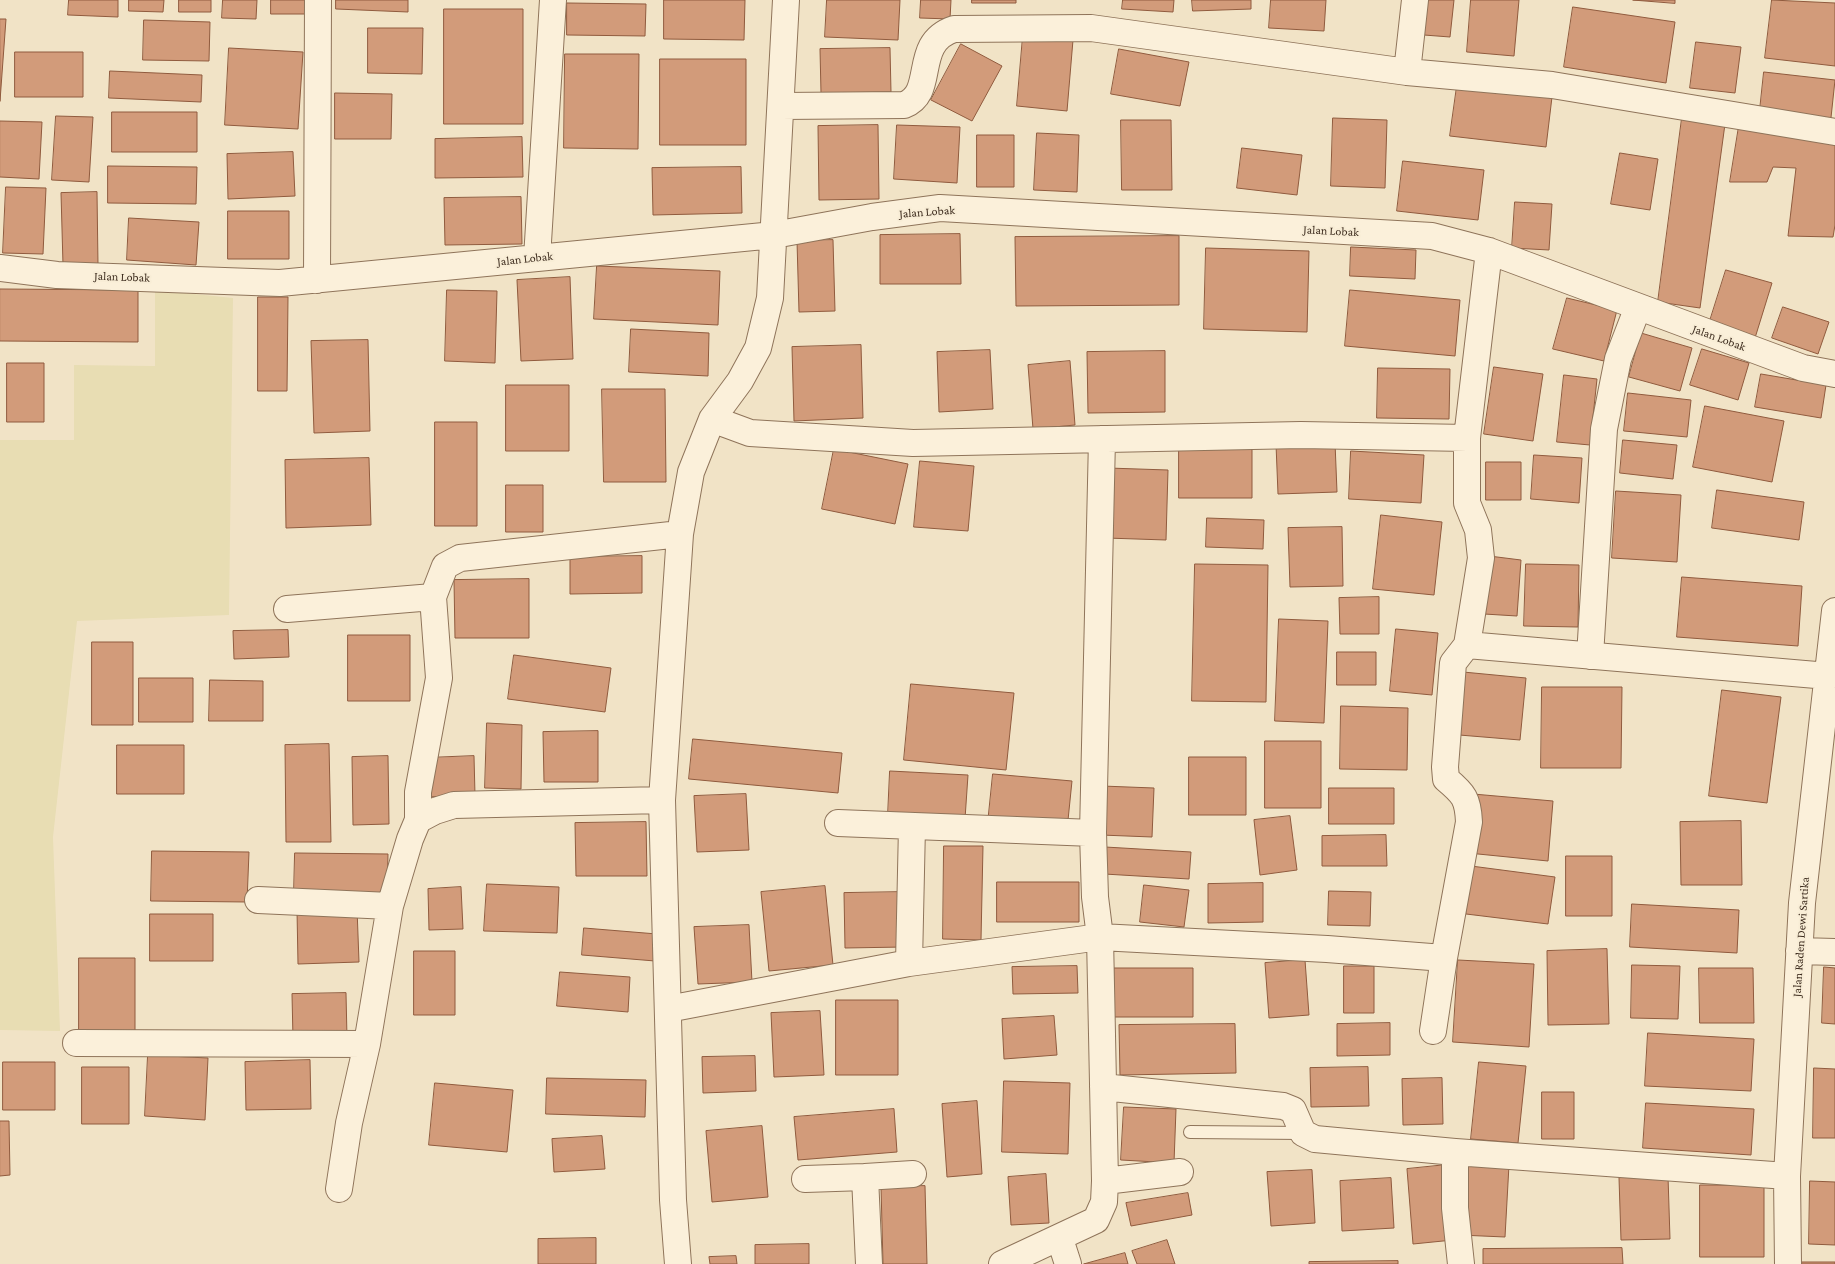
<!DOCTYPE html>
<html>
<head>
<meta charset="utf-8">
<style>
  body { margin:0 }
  canvas { display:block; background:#f1e3c6 }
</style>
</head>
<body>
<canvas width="1835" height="1264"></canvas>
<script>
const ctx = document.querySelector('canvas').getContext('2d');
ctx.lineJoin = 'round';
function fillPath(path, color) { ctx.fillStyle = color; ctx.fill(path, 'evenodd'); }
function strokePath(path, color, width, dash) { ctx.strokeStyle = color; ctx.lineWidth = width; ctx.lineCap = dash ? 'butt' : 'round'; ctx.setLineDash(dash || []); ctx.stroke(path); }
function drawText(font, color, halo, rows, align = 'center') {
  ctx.font = font + ' "Crimson Pro",serif'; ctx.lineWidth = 4; ctx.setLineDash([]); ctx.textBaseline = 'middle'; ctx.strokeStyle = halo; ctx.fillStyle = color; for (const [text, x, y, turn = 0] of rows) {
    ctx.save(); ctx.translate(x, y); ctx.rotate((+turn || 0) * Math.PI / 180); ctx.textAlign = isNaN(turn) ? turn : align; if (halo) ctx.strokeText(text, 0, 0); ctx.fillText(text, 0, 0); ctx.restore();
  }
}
fillPath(new Path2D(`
  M155 290 233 298 229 615 77 621 53 837 60 1031 0 1030V440H74V365L155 366Z`), '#e8ddb3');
const building = new Path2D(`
  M69 0H118V17L68 15Z
  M129 0H164L163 12 129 11Z
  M179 0H211V12H179Z
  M223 0H257L256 19 222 18Z
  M271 0H309V14H271Z
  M336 0H408V12L336 9Z
  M664 0H745L744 40 664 39Z
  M827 0H900L898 40 825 37Z
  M921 0H951L950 19 920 18Z
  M972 0H1016V3H972Z
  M1123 0H1174L1173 12 1122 9Z
  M1192 0H1251V9L1193 11Z
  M1271 0H1326L1324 31 1269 28Z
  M1428 0H1454L1450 37 1424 35Z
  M1471 0H1519L1514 56 1467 52Z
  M1633 0H1675V3Z
  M1772 0 1835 3V66L1765 58Z
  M567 3 646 4 645 36 567 35Z
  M1573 7 1675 22 1666 83 1564 67Z
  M444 9H523V124H444Z
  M0 19H6L0 101Z
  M144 20 210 22 209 61 143 60Z
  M368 28H423L422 74 368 73Z
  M1023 36 1073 40 1067 111 1017 106Z
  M1696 42 1741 47 1735 93 1690 88Z
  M961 44 1002 66 972 121 931 100Z
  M229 48 303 52 298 129 225 125Z
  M890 48 891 92 821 93 820 49Z
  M1119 49 1189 62 1180 106 1111 94Z
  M15 52H83V97H15Z
  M565 54H639L638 149 564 148Z
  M660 59H746V145H660Z
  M110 71 202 75 201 102 109 98Z
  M1764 72 1835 80 1830 127 1759 119Z
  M1457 86 1552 97 1546 147 1450 136Z
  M335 93 392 94 391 139H335Z
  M112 112H197V152H112Z
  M56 116 93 117 89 182 52 180Z
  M1333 118 1387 120 1385 188 1331 186Z
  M1682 118 1725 124 1700 308 1658 302Z
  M1121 120H1171L1172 190H1122Z
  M0 121 42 122 39 179 0 177Z
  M878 125 879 199 819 200 818 126Z
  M897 125 960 127 957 183 894 179Z
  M1739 126 1835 143V225L1833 237 1788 236 1796 168 1773 167 1767 182H1730Z
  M1037 133 1079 135 1077 192 1034 190Z
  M977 135H1014V187H977Z
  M522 137 523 177 435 178V139Z
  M1242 148 1302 155 1297 195 1237 188Z
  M293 152 295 196 228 199 227 154Z
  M1620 153 1658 159 1650 210 1611 204Z
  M1403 161 1484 170 1478 220 1397 211Z
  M108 166 197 167 196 204 108 203Z
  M741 167 742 213 653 215 652 168Z
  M6 187 46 188 43 254 3 253Z
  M97 192 98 265H63L61 193Z
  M521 197 522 244 445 245 444 198Z
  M1515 202 1552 204 1549 250 1512 248Z
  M228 211H289V259H228Z
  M129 218 199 222 196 265 127 260Z
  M960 234 961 284H880V235Z
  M1179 236V305L1016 306 1015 237Z
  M833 240 835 311 799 312 797 241Z
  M1351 247 1416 250 1415 279 1350 276Z
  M1206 248 1309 251 1307 332 1204 329Z
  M597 266 720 271 718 325 594 319Z
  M1726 270 1772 283 1755 338 1709 324Z
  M570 277 573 359 521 361 517 280Z
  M0 289 138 290V342L0 341Z
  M447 290 497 291 495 363 445 361Z
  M1350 290 1460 300 1455 356 1345 346Z
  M258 297H288L287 391H258Z
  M1567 298 1617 310 1604 361 1553 349Z
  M1783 307 1829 322 1818 354 1772 338Z
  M631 329 709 333 708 376 629 372Z
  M1641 333 1692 348 1680 391 1629 377Z
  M368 340 370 431 314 433 311 341Z
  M861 345 863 418 794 421 792 347Z
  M1702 349 1749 363 1738 400 1690 385Z
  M990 350 993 409 939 412 937 352Z
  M1165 351V412L1088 413 1087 352Z
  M1070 361 1075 425 1033 429 1028 365Z
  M7 363H44V422H7Z
  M1494 367 1543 374 1533 441 1484 434Z
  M1378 368 1450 369 1449 419 1377 418Z
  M1761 374 1826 385 1821 418 1755 407Z
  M1564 375 1597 379 1590 445 1557 442Z
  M506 385H569V451H506Z
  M602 389H665L666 482H604Z
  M1628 393 1691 400 1687 437 1624 431Z
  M1705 406 1784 421 1772 482 1693 467Z
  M435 422H477V526H435Z
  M1623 440 1677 445 1673 479 1620 473Z
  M1335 442 1337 492 1278 494 1276 444Z
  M1179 448H1252V498H1179Z
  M834 449 908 464 895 524 822 509Z
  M1351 451 1424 455 1421 503 1349 499Z
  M1534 455 1582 458 1579 503 1531 499Z
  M369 458 371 525 286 528 285 460Z
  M920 461 974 466 968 531 914 527Z
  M1486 462H1521V500H1486Z
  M1108 468 1168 470 1166 540 1106 538Z
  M506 485H543V532H506Z
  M1717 490 1804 502 1799 540 1712 528Z
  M1616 491 1681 495 1677 562 1612 558Z
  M1381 515 1442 522 1434 595 1373 589Z
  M1207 518 1264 520 1263 549 1206 547Z
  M1342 527 1343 586 1290 587 1288 528Z
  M642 556V593L570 594V557Z
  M1489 556 1521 560 1517 616 1484 614Z
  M1195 564 1268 565 1266 702 1192 701Z
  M1526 564 1579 565 1578 627 1524 626Z
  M1682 577 1802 586 1798 646 1677 637Z
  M529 579V638H455L454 580Z
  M1379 597V634H1340L1339 598Z
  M1279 619 1328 621 1324 723 1275 721Z
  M1396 629 1438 633 1432 695 1390 691Z
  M288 630 289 657 234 659 233 631Z
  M348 635H410V701H348Z
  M92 642H133V725H92Z
  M1337 652H1376V685H1337Z
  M514 655 611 668 605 712 508 699Z
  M1463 672 1526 678 1520 740 1459 735Z
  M139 678H193V722H139Z
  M210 680 263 681V721H209Z
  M911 684 1014 693 1006 770 904 760Z
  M1542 687H1622L1621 768H1541Z
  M1722 690 1781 697 1767 803 1709 796Z
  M1341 706 1408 708 1407 770 1340 769Z
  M487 723 522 725 521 789 485 788Z
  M598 731V782H544L543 732Z
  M693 739 842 753 838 793 689 779Z
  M1265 741H1321V808H1265Z
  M329 744 331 842H286L285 745Z
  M117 745H184V794H117Z
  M388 756 389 824 353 825 352 757Z
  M474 756 475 795 427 797 426 758Z
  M1189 757H1246V815H1189Z
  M890 771 968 775 965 819 888 815Z
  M993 774 1072 781 1067 830 988 823Z
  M1102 786 1154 788 1152 837 1101 835Z
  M1329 788H1394V824H1329Z
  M746 794 749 850 697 852 694 796Z
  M1473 794 1553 801 1548 861 1468 853Z
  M1290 816 1297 870 1260 875 1254 820Z
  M1741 821 1742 885H1681L1680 822Z
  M646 822 647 876H576L575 823Z
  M1386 835 1387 866H1322V836Z
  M944 846H983L981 940 943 939Z
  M1105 847 1191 852 1189 879 1104 874Z
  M152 851 249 852 247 902 151 901Z
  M295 853 388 854 387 894 294 892Z
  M1566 856H1612V916H1566Z
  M1471 866 1555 877 1548 924 1466 914Z
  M997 882H1079V922H997Z
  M1263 883V922L1208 923V884Z
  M487 884 559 887 557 933 484 931Z
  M1144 885 1189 890 1184 927 1140 922Z
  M825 886 833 965 769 971 761 892Z
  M461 887 463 929 429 930 428 889Z
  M1329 891 1371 892 1370 926 1328 925Z
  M903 892 904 947 845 948 844 893Z
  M1632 904 1739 910 1737 953 1630 947Z
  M357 908 359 962 298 964 297 910Z
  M150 914H213V961H150Z
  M749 925 752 982 698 984 694 927Z
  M584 928 657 934 655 961 582 955Z
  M1607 949 1609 1024 1548 1025 1547 951Z
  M414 951H455V1015H414Z
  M79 958H135V1032H79Z
  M1305 960 1309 1015 1269 1018 1265 963Z
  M1458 960 1534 964 1529 1047 1453 1042Z
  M1632 965 1680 966 1678 1019 1631 1018Z
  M1077 966 1078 993 1013 994 1012 967Z
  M1344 966H1374V1013H1344Z
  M1824 967 1835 968V1024L1822 1023Z
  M1114 968H1193V1017H1114Z
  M1699 968H1753L1754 1023H1700Z
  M560 972 630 977 628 1012 557 1006Z
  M346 993 347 1038 293 1039 292 994Z
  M836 1000H898V1075H836Z
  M820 1011 824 1075 774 1077 771 1013Z
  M1054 1016 1057 1055 1004 1059 1002 1019Z
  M1390 1023V1055L1337 1056V1024Z
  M1235 1024 1236 1073 1120 1075 1119 1025Z
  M1648 1033 1754 1039 1751 1091 1645 1086Z
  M148 1055 208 1058 205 1120 145 1116Z
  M755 1056 756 1091 703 1093 702 1057Z
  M310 1060 311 1109 246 1110 245 1062Z
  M3 1062H55V1110H3Z
  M1479 1062 1526 1066 1518 1143 1471 1139Z
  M82 1067H129V1124H82Z
  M1368 1067 1369 1106 1311 1107 1310 1068Z
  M1814 1068 1835 1069V1138H1813Z
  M547 1078 646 1080 645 1117 546 1114Z
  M1442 1078 1443 1124 1403 1125 1402 1079Z
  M1004 1081 1070 1083 1068 1154 1002 1152Z
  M435 1083 513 1090 507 1152 429 1145Z
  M1542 1092H1574V1139H1542Z
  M977 1101 982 1174 947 1177 942 1104Z
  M1646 1103 1754 1109 1751 1155 1643 1148Z
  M1124 1107 1176 1109 1174 1163 1121 1160Z
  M894 1109 897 1152 798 1160 794 1117Z
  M0 1121H9L10 1175 0 1176Z
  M762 1126 768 1197 712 1202 706 1131Z
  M602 1136 605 1169 554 1172 552 1139Z
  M1462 1163 1509 1165 1505 1237 1459 1235Z
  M1446 1165 1453 1240 1413 1244 1407 1169Z
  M1312 1170 1315 1223 1271 1226 1267 1172Z
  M1046 1174 1049 1223 1011 1225 1008 1177Z
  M1668 1176 1670 1239 1621 1240 1619 1178Z
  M1391 1178 1394 1228 1342 1231 1340 1181Z
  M1810 1181 1835 1182V1245L1809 1244Z
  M1700 1185H1764V1257H1700Z
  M925 1186 927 1264H883L881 1187Z
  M1188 1193 1192 1215 1131 1226 1126 1203Z
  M596 1238V1264H538V1239Z
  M1167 1240 1175 1264H1137L1132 1251Z
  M809 1244V1264H755V1245Z
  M1622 1248 1623 1264H1483V1249Z
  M1125 1253 1128 1264H1084Z
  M736 1256 737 1264H710L709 1257Z
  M1398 1261V1264H1309V1262Z
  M1802 1262H1835V1264H1802Z`);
fillPath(building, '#d29b7a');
strokePath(building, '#905b3e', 1);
const lane = new Path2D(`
  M1190 1132 1303 1133`);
const street = new Path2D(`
  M1407 72 1415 0
  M781 106 904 105C937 93 911 43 954 29L1091 28 1407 72 1552 85 1835 132
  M537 258 553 0
  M0 268 57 275 280 283 774 235 872 217 940 208 1432 236 1489 251 1803 368 1835 374
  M317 280 318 0
  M712 419 750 433 913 443 1301 435 1467 438 1489 251
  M1102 439 1093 833 1095 897 1100 937 1105 1181
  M287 609 433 597 445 566 460 558 680 534
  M1467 645 1828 676
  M1590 656 1604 429 1618 359 1638 307
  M418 820V792L439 678 433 597
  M838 823 1093 833
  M258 900 390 906
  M1799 951 1835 952
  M909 963 912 826
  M668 1009 909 963 1100 937 1327 949 1444 958
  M1433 1031 1444 958 1469 822C1468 799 1464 794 1446 779L1445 767 1453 663 1467 645 1481 558 1478 530 1467 503V438
  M76 1043 367 1044
  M1103 1087 1283 1106 1293 1110 1303 1133 1315 1139 1455 1152 1787 1176
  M1455 1152V1208L1461 1264
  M865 1177 913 1174
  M805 1179 865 1177 869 1264
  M339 1189 349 1123 367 1044 390 906 410 839 418 820 435 811 454 805 662 800
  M1060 1239 1068 1264
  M678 1264 673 1200 662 800 680 534 691 472 712 419 740 381 758 348 770 298 786 0
  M1002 1264 1096 1220 1104 1202 1105 1181 1180 1172
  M1788 1264 1787 1176 1802 903 1835 611`);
strokePath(lane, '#8f745a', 14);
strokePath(street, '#8f745a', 28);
strokePath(lane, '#fbf0da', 12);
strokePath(street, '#fbf0da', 26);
drawText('12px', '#3e2d1f', '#f8edd6', [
  ["Jalan Lobak",927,212,-4],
  ["Jalan Lobak",1331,231,3],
  ["Jalan Lobak",525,259,-6],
  ["Jalan Lobak",122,277,2],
  ["Jalan Lobak",1719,338,20],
  ["Jalan Raden Dewi Sartika",1801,937,-86]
]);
</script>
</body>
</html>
